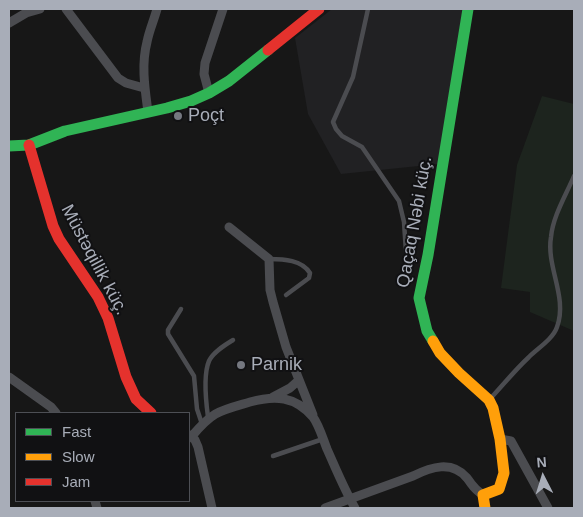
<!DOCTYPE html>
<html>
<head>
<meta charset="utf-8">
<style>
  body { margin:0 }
  #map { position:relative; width:583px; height:517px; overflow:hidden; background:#171717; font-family:Helvetica,sans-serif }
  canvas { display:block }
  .frame { position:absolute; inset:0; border:10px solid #a8adb8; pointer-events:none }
  .legend { position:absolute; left:15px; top:412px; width:175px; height:90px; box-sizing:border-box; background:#111113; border:1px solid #4d4f55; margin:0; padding:6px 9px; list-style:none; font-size:15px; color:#a8adb8 }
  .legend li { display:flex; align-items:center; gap:10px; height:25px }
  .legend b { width:25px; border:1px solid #4d4f55 }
  .north { position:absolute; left:518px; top:452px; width:50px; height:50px; -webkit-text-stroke:4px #111113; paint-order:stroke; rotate:355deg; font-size:14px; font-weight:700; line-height:20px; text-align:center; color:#a8adb8 }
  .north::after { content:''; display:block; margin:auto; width:18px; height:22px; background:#a8adb8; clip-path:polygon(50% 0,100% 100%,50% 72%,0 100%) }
</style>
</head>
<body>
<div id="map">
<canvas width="583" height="517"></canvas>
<div class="frame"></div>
<ul class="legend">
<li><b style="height:6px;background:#30b455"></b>Fast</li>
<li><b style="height:6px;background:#ff9f0a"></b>Slow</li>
<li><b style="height:6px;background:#e5322d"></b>Jam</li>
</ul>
<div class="north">N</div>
</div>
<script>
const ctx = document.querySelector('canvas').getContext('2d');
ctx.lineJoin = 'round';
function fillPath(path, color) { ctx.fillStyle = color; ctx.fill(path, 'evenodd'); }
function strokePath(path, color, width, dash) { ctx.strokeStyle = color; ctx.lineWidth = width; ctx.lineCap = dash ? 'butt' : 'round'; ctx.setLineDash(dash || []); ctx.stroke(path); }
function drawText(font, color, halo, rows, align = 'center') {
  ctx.font = font + ' Helvetica,sans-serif'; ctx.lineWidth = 4; ctx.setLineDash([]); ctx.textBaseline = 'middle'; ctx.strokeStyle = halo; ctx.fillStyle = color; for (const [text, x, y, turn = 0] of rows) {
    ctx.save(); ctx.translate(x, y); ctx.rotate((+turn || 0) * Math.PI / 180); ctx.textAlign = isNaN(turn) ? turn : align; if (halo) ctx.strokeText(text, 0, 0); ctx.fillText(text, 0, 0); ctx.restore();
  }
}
fillPath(new Path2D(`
  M332 9H463L438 164 341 174 308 114 295 38Z`), '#212123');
fillPath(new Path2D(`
  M542 96 574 104V331L530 312V292L501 288 517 165Z`), '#1d241e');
strokePath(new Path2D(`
  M368 9 353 77 333 122 336 129 342 136 362 147 399 201 404 222 406 252
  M269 259C284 259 302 260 310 273L309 278 286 295
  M181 309 168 330V334L194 376 197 409 202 424
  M490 399C503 385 515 370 529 357 538 348 553 339 557 327 568 297 546 267 551 237 553 216 566 195 574 176
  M208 417C206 402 203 375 209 361 213 352 225 345 233 340
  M273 456 323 439`), '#4b4c50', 4.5);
strokePath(new Path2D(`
  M66 9 118 78 126 83 144 88
  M9 23 26 13 40 9
  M209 93 204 74 205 63 223 9
  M148 112C145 89 141 65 147 42 149 31 154 20 157 9
  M229 227 269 259 270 290 273 302 286 347 313 415
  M9 377 51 407 56 413
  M273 397 290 388 299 380
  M189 435 195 440 198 447 212 508
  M192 436C213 411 219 411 250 402 275 395 295 396 313 417 319 425 323 439 327 449 336 469 344 489 355 508
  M500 439 511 441 548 508
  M95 501 97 508
  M325 508 413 476C431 467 452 460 467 478 474 487 473 488 483 495`), '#4b4c50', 9);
strokePath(new Path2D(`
  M9 146 29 145 65 131 167 108 191 101 209 93 229 81 268 50
  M433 341 427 331 419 298 428 255 468 9`), '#30b455', 11);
strokePath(new Path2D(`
  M433 341 440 353 459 373 489 400 493 408 500 439 504 473 499 489 483 495 485 508`), '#ff9f0a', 11);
strokePath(new Path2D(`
  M268 50 319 9
  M29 145 53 226 59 239 98 297 108 318 126 377 136 399 151 413`), '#e5322d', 11);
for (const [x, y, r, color] of [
  [178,116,5,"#757880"],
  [241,365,5,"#757880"]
]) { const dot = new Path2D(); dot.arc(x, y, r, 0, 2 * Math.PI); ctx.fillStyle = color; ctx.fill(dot); strokePath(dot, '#111113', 2); }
drawText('18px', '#a8adb8', '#111113', [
  ["Poçt",188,116],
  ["Parnik",251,365]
], 'left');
drawText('18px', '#a8adb8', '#111113', [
  ["Qaçaq Nəbi küç.",415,222,-80],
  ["Müstəqillik küç.",94,260,62]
]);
</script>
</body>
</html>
